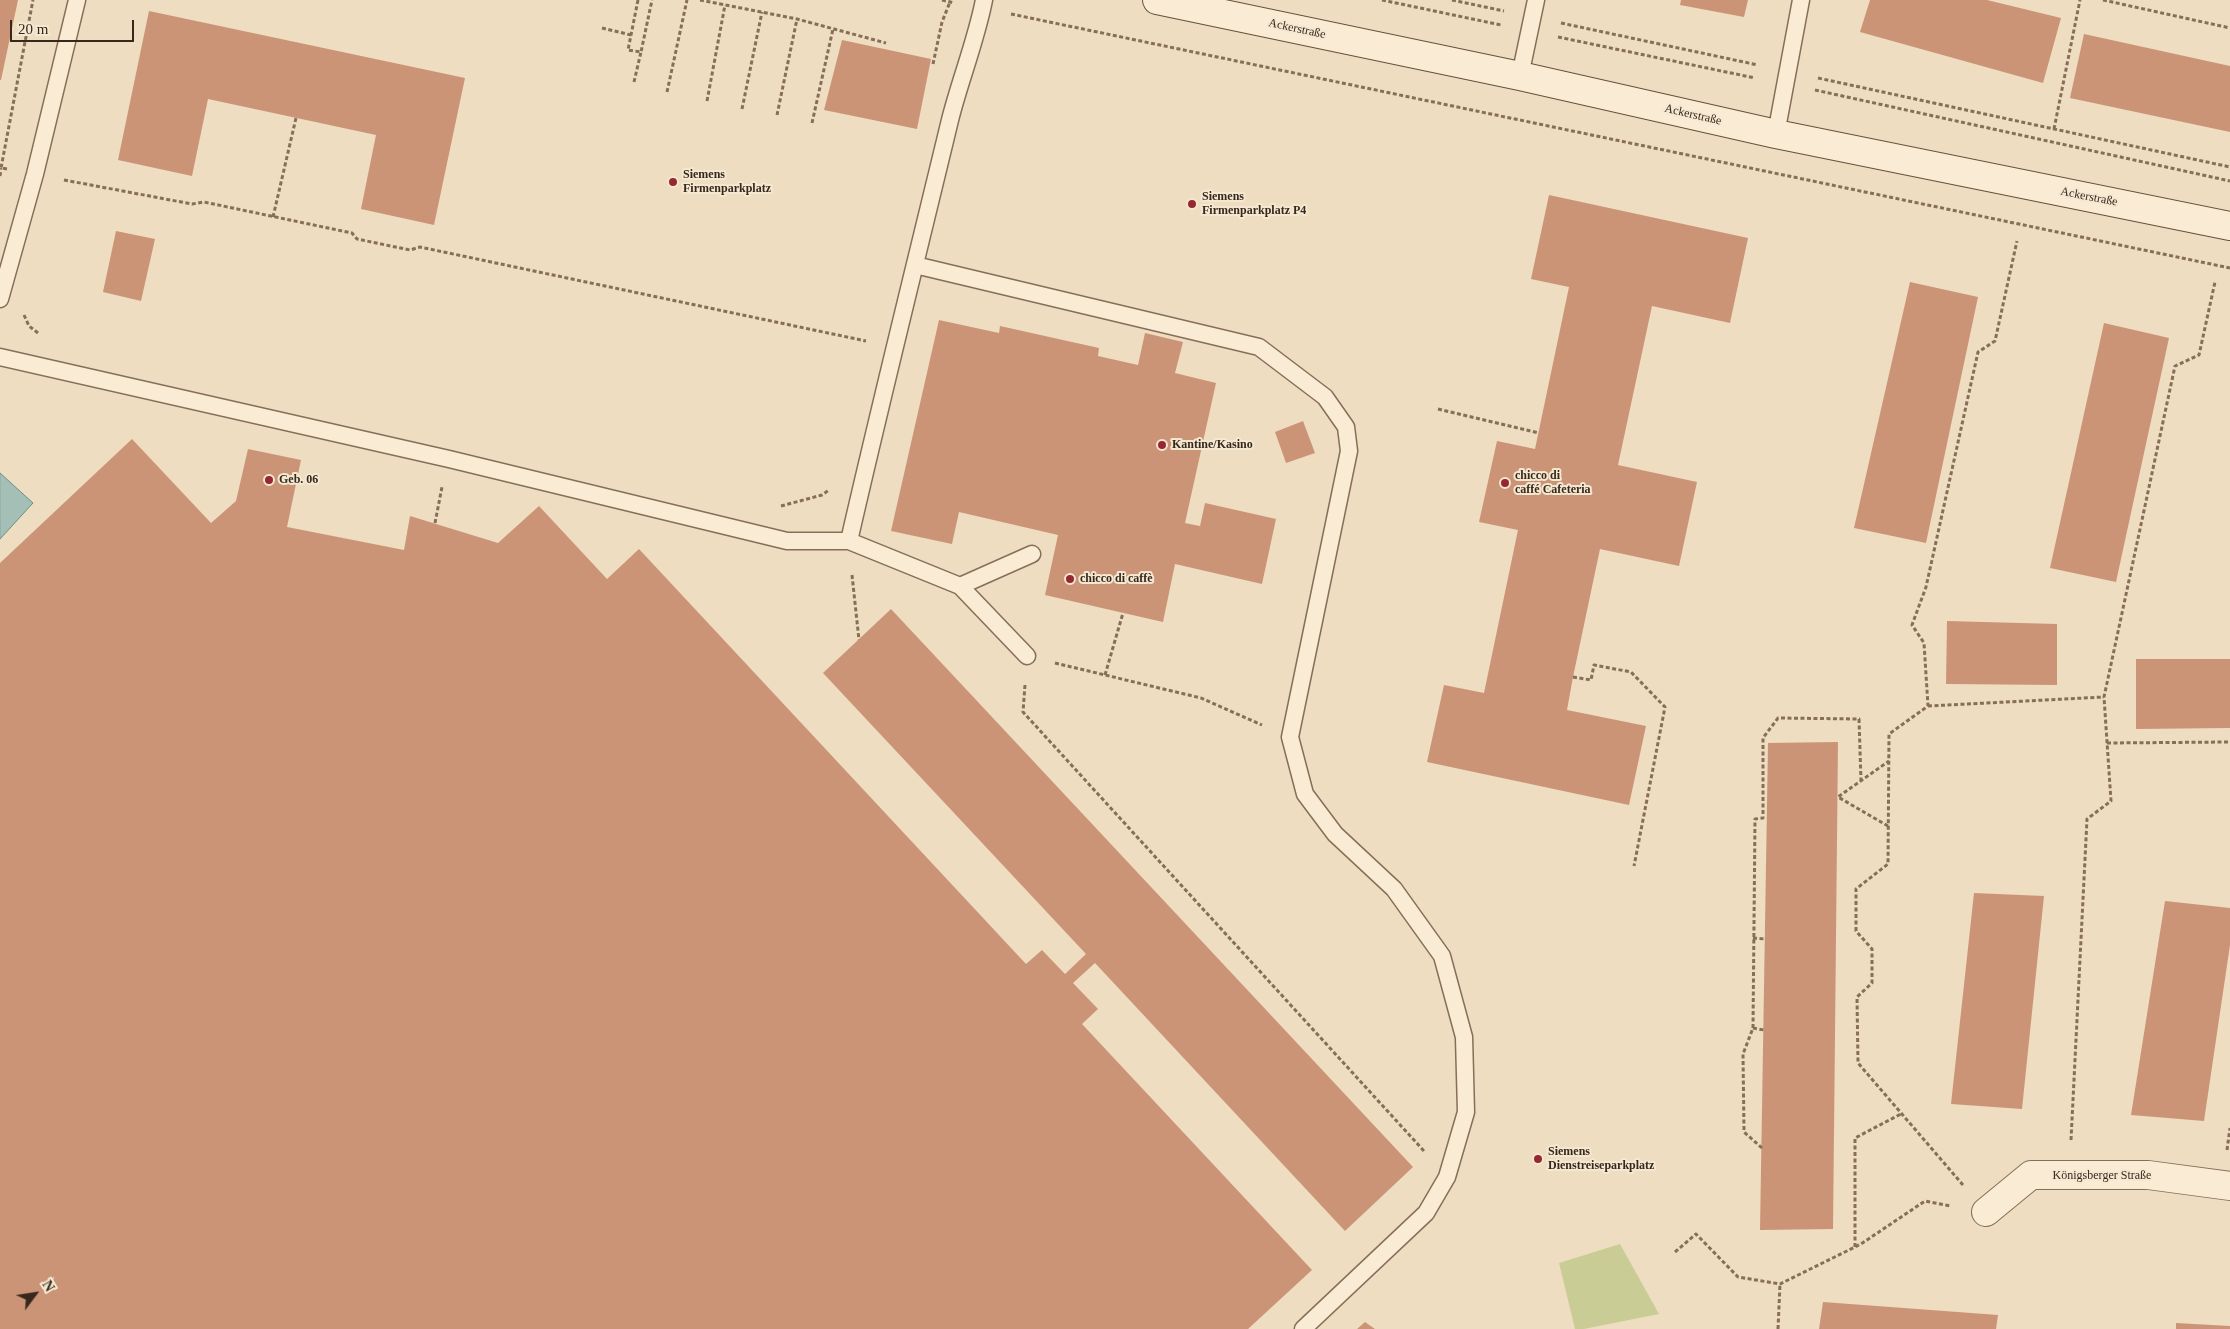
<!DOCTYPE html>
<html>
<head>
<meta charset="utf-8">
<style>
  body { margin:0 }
  #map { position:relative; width:2230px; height:1329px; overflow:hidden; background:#eeddc1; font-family:Georgia,serif }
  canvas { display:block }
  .north { position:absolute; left:10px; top:1269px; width:50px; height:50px; -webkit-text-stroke:4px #f5e8d1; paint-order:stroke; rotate:59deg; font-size:14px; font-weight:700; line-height:20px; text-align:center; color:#37281d }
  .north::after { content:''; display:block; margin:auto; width:18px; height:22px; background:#37281d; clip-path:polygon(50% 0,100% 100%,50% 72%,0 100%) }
  .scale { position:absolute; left:10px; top:20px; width:124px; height:22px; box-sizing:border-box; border:2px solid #37281d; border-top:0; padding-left:6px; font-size:15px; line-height:18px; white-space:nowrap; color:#37281d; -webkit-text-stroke:4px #f5e8d1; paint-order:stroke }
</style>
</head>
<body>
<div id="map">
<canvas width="2230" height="1329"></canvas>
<div class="north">N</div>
<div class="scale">20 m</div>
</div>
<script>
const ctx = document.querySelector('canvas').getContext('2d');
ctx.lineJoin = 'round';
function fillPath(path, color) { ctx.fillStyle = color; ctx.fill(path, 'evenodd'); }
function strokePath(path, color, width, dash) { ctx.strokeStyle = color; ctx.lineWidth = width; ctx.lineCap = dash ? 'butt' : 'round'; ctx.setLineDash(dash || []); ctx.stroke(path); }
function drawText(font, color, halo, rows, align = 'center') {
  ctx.font = font + ' Georgia,serif'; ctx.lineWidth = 4; ctx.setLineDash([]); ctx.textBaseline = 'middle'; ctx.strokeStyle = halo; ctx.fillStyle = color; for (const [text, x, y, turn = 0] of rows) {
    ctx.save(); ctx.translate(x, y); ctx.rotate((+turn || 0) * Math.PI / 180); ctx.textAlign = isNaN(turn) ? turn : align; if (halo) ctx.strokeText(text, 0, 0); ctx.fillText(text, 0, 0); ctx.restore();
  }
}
fillPath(new Path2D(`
  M1620 1244 1659 1314 1584 1329H1575L1559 1263Z`), '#c9cc95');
const water = new Path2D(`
  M0 473 33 503 0 539Z`);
fillPath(water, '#a4c0b6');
strokePath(water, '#6b8e83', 1);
fillPath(new Path2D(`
  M0 0H18L1 80H0Z
  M1681 0H1748L1744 17 1680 5Z
  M1870 0H1987L2061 18 2043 83 1860 32Z
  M149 11 465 78 434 225 361 209 376 135 208 99 192 176 118 160Z
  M2084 34 2230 66V132L2070 98Z
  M842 40 931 59 917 129 824 110Z
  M1549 195 1748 238 1730 323 1652 306 1618 465 1697 482 1679 566 1600 549 1573 677 1567 710 1646 726 1629 805 1427 762 1444 685 1484 693 1518 530 1479 522 1497 441 1535 449 1569 287 1531 279Z
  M116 231 155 239 141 301 103 292Z
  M1910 282 1978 297 1926 543 1854 528Z
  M939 320 999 333 1000 326 1099 348 1098 356 1138 365 1145 333 1183 342 1175 373 1216 383 1185 523 1200 526 1205 503 1276 519 1262 584 1175 564 1163 622 1045 595 1058 535 959 512 952 544 891 531Z
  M2104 323 2169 338 2116 582 2050 568Z
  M1303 421 1315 453 1286 463 1275 432Z
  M132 439 211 523 236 501 248 449 301 460 287 527 404 550 410 516 498 543 539 506 607 579 639 549 1026 964 1042 950 1065 974 1086 954 823 673 891 609 1413 1167 1345 1231 1095 963 1073 983 1098 1009 1082 1024 1312 1270 1248 1329H0V563Z
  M1947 621 2057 624V685L1946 684Z
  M2136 659H2230V728L2136 729Z
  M1838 742 1833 1229 1760 1230 1768 743Z
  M1974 893 2044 896 2022 1109 1951 1104Z
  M2165 901 2230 908V945L2204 1121 2131 1115Z
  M1823 1302 1998 1315 1996 1329H1819Z
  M1365 1322 1375 1329H1357Z
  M2176 1323 2230 1326V1329H2176Z`), '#cc9477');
const lane = new Path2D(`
  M1520 76 1536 0
  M1776 134 1801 0
  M915 265 1259 347 1325 397 1346 427 1349 451 1290 737 1305 794 1335 834 1394 889 1442 956 1464 1037 1466 1112 1447 1177 1426 1213 1303 1329
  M0 299 35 174 77 0
  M0 357 449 459 787 541H849C881 401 916 261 950 120 960 80 976 41 984 0
  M849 541 960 586 1027 656
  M960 586 1032 554`);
const street = new Path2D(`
  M1986 1212 2031 1175H2148L2230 1186`);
const secondary = new Path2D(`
  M1157 0 1520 76 1776 134 2230 226`);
strokePath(lane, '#876e59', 19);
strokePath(street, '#876e59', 30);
strokePath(secondary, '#694f3c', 30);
strokePath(new Path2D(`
  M638 0 628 50 641 52 652 0
  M700 0 797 19 886 43
  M942 0 954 3
  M1382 0 1501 25
  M1452 0 1504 11
  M2103 0 2230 28
  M1011 14 2230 268
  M1561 23 1758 65
  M602 28 631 35
  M1558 37 1755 78
  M933 64 942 22 950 2
  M1818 78 2230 167
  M634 82 641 52
  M1815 90 2230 181
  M667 92 687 0
  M707 101 725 5
  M742 109 762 12
  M777 115 797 19
  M812 123 833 29
  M2054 129 2080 0
  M7 169 1 168 33 0
  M0 176 1 168
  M64 180 192 204 204 202 352 233 357 239 410 250 420 247 866 341
  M273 217 296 118
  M24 315 29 326 38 333
  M1438 409 1539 433
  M781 506 822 495 829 490
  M435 523 442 487
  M852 575 859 640
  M1055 663 1201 698 1262 725
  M1105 675 1123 613
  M1573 677 1591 680 1594 665 1631 672 1665 707 1634 866
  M1025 685 1023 712 1424 1151
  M1928 706 2104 697
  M2107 743 2230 742
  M1888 826 1838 797 1889 761
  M1753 938 1765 939
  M1753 1028 1764 1030
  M2071 1140 2087 819 2111 801 2104 697 2175 366 2199 355 2215 282
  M1762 1148 1744 1132 1743 1054 1753 1028 1755 819 1763 818V738L1778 718 1859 719 1861 781
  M2227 1150 2230 1128
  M1963 1185 1858 1063 1857 997 1872 983V949L1856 931V889L1888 864 1889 734 1928 706 1924 643 1912 625 1926 587 1978 352 1995 341 2017 241
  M1855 1247V1138L1901 1114
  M1675 1252 1696 1234 1738 1277 1780 1284 1861 1244 1925 1201 1951 1206
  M1778 1329 1780 1284`), '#876e59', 3, [4, 2.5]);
strokePath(lane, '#f9ebd4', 16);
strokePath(street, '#f9ebd4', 28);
strokePath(secondary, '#f9ebd4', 28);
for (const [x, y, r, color] of [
  [673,182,5,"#962831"],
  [1192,204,5,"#962831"],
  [1162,445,5,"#962831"],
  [269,480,5,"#962831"],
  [1505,483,5,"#962831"],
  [1070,579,5,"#962831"],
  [1538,1159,5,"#962831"]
]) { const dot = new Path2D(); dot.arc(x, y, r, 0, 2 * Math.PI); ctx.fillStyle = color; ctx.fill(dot); strokePath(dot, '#f5e8d1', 2); }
drawText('12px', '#37281d', '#f5e8d1', [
  ["Ackerstraße",1297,29,12],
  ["Ackerstraße",1693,115,13],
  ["Ackerstraße",2089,197,11],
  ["Königsberger Straße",2102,1176]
]);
drawText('bold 12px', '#37281d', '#f5e8d1', [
  ["Siemens",683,175],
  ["Firmenparkplatz",683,189],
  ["Siemens",1202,197],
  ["Firmenparkplatz P4",1202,211],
  ["Kantine/Kasino",1172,445],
  ["chicco di",1515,476],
  ["caffé Cafeteria",1515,490],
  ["Geb. 06",279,480],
  ["chicco di caffè",1080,579],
  ["Siemens",1548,1152],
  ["Dienstreiseparkplatz",1548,1166]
], 'left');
</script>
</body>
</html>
